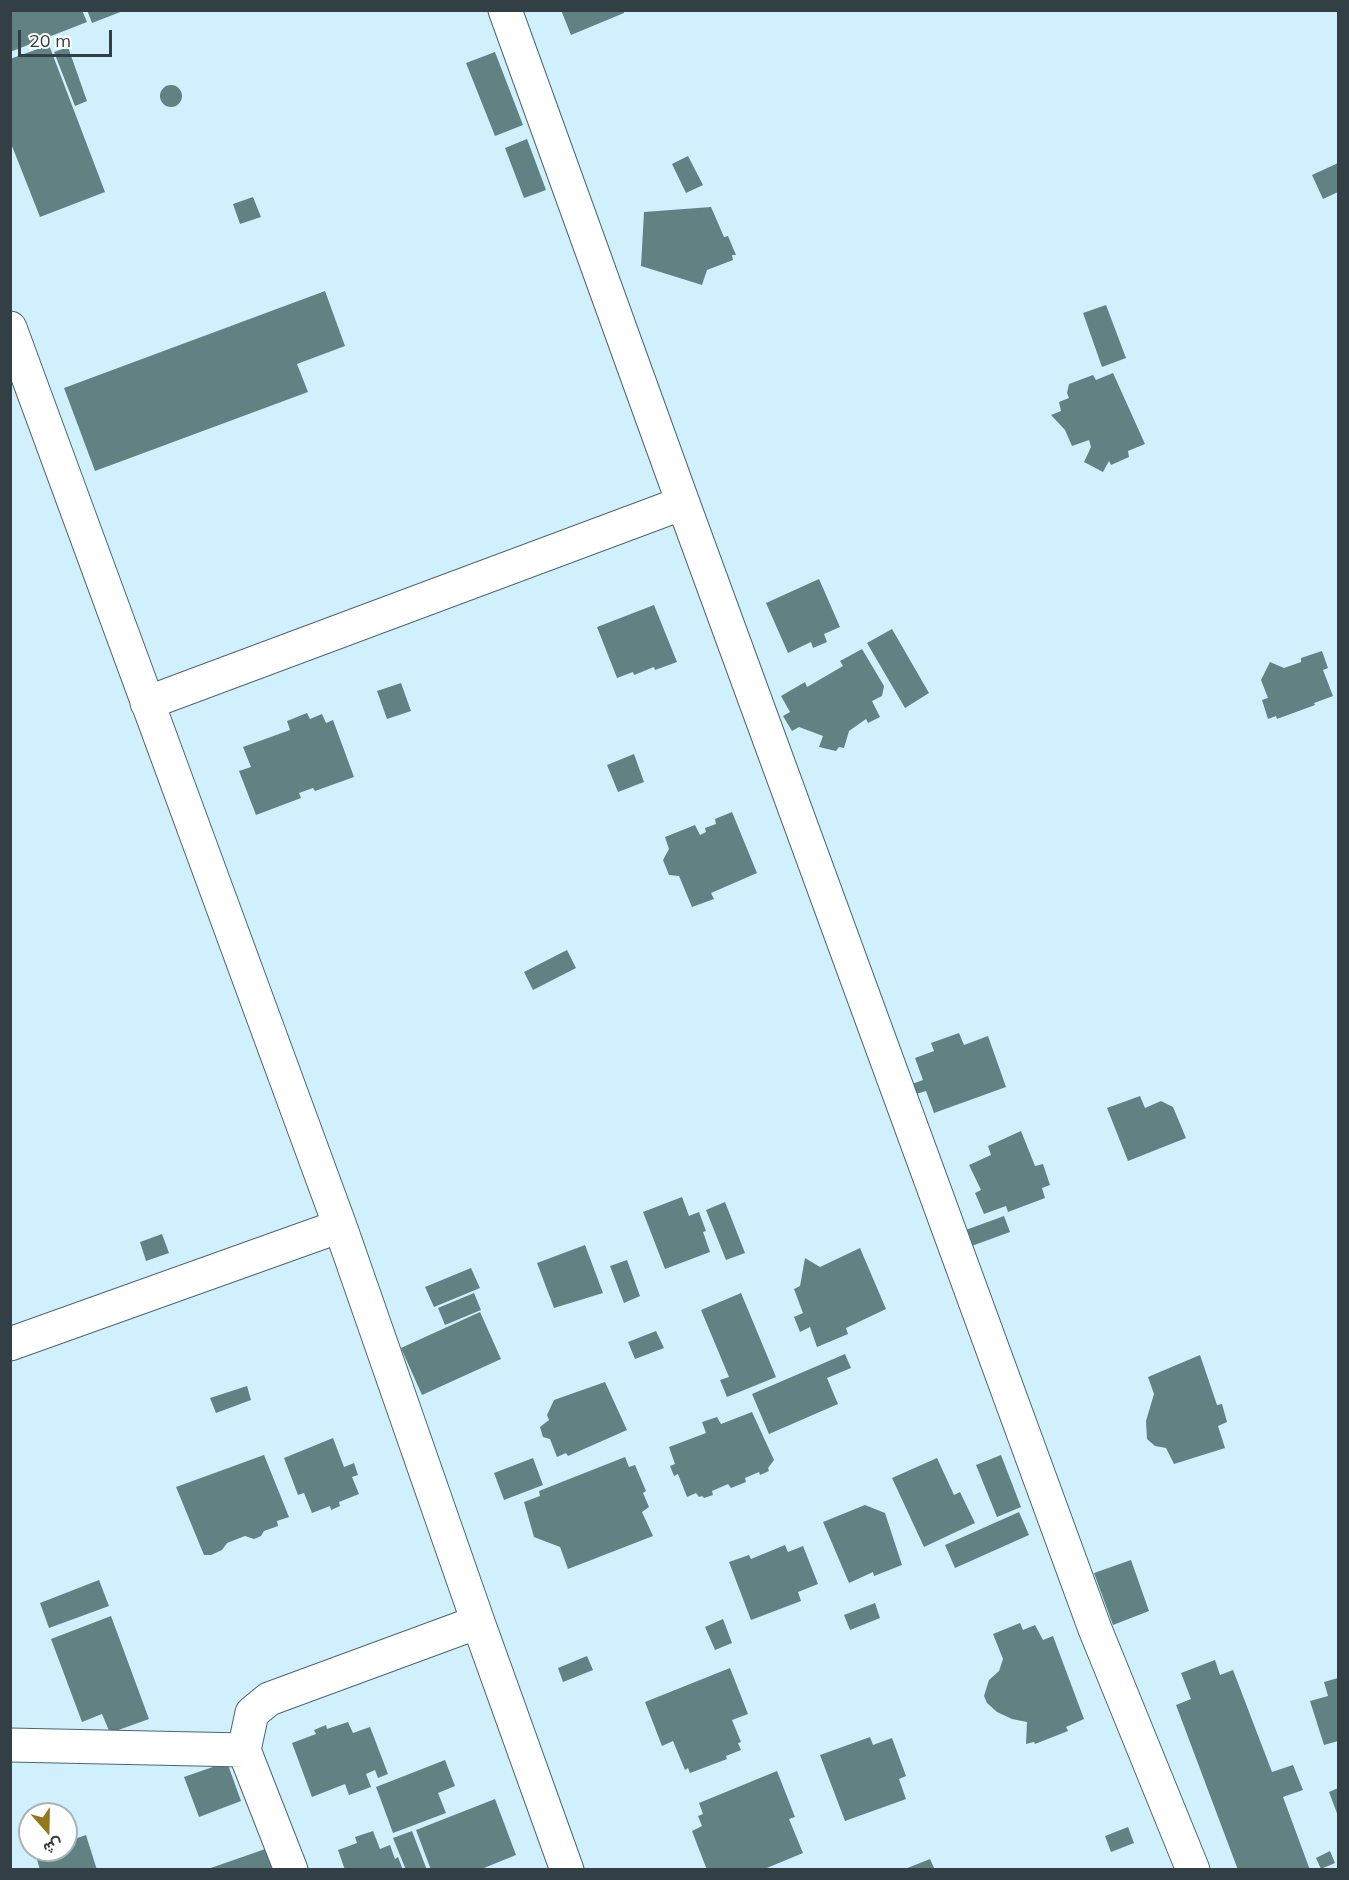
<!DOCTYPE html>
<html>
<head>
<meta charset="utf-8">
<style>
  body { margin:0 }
  #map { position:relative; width:1349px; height:1880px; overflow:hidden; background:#d0f0fd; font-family:Mulish,Vazirmatn,sans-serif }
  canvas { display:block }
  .frame { position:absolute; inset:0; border:12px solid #323f44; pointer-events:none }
  .north { position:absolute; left:18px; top:1802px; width:60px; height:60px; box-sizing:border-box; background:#fff; border:2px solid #adb2b4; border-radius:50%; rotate:160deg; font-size:16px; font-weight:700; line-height:24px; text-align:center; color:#323f44 }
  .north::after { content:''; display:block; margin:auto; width:21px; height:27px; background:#92771d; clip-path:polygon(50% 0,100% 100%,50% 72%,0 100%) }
  .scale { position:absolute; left:18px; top:30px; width:94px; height:27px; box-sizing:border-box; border:3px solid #323f44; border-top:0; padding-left:8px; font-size:18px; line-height:21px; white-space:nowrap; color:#323f44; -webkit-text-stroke:4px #fff; paint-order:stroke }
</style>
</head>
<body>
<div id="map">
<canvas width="1349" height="1880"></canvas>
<div class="frame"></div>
<div class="north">ش</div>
<div class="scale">20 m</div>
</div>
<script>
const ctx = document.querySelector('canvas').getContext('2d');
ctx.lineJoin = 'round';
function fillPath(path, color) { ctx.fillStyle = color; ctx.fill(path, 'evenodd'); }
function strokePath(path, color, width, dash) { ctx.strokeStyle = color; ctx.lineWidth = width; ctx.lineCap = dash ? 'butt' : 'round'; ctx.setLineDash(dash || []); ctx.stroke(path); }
fillPath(new Path2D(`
  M10 10H82L87 22 10 52Z
  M87 10H123V11L92 23Z
  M561 10H624V13L571 35Z
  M49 45 105 192 40 217 10 141V59Z
  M68 47 87 101 75 106 54 52Z
  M495 52 523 125 495 136 466 63Z
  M160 96a11 11 0 1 1 22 0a11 11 0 1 1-22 0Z
  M527 139 546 190 524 198 505 148Z
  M688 156 703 185 686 193 672 164Z
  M1338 163V192L1323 199 1312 175Z
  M253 197 261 217 240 224 233 204Z
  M711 207 724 237 728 236 736 255H732L733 260 707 270 702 285 641 266 644 212Z
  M325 291 345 346 297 364 308 392 95 471 64 388Z
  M1106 305 1126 358 1102 367 1083 313Z
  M1113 373 1145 444 1128 451 1129 457 1111 465 1109 461 1103 472 1084 462 1091 447 1089 440 1072 446 1065 430 1051 415 1061 411 1059 402 1069 398 1067 393 1069 384 1093 375 1096 380Z
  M819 579 840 627 824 634 827 642 813 648 811 642 788 653 766 603Z
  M654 605 677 662 655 670 654 667 634 675 633 672 617 678 597 627Z
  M892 629 929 693 905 708 867 643Z
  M862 649 884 686 882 696 872 701 880 717 868 723 866 719 849 731 844 748 839 747 836 751 819 747 823 736 799 727 792 731 783 716 790 712 781 696 805 682 807 687 843 666 840 661Z
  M1322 651 1328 668 1323 670 1333 696 1314 703 1315 705 1277 719 1276 716 1268 719 1262 700 1268 698 1261 680 1270 662 1284 668 1301 662V658Z
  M401 683 411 711 387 719 377 691Z
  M307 713 310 719 322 714 326 723 333 720 354 777 315 791 313 788 299 793 301 798 256 815 239 771 251 767 243 747 290 730 287 721Z
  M634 754 644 782 618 792 607 765Z
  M732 812 757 873 711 893 714 899 692 907 679 876 669 875 663 860 669 849 665 837 695 825 700 835 706 832 705 828 716 824 715 819Z
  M567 950 576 968 533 990 524 972Z
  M959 1033 964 1045 988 1036 1006 1087 934 1113 926 1091 916 1094 912 1084 923 1080 915 1058 934 1051 931 1043Z
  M1140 1096 1145 1108 1161 1101 1173 1107 1186 1138 1128 1161 1107 1108Z
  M1021 1131 1035 1166 1043 1164 1050 1185 1042 1188 1045 1198 1008 1212 1006 1206 984 1214 975 1193 981 1190 969 1165 991 1155 988 1146Z
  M682 1197 689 1216 699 1212 706 1231 703 1232 710 1252 665 1269 643 1212Z
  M725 1202 745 1253 726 1260 706 1210Z
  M1004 1216 1010 1232 958 1251 952 1235Z
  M162 1234 169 1253 146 1261 140 1242Z
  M585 1245 603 1293 554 1308 537 1263Z
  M860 1248 886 1309 846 1328 848 1334 817 1347 810 1327 800 1332 794 1317 803 1313 794 1289 800 1286 805 1258 820 1267Z
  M627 1260 640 1296 624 1303 610 1266Z
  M471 1268 480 1288 434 1307 425 1287Z
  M474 1293 481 1310 445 1325 438 1308Z
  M741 1293 776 1377 727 1397 720 1380 729 1377 701 1310Z
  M480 1312 501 1359 422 1395 401 1348Z
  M656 1331 664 1348 635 1359 628 1342Z
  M845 1354 851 1368 827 1378 838 1404 769 1434 752 1394Z
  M1200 1355 1217 1405 1222 1404 1227 1422 1218 1426 1225 1448 1174 1464 1166 1448 1155 1446 1147 1439 1146 1421 1154 1394 1148 1377Z
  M605 1382 627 1430 568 1456 566 1453 557 1457 550 1439 543 1437 540 1427 549 1420 547 1415 554 1400Z
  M247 1386 251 1400 216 1413 210 1398Z
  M752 1412 774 1460 768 1468 769 1471 760 1475 759 1472 745 1478 746 1482 731 1488 728 1484 712 1491 713 1495 704 1498 702 1496 699 1497 696 1493 687 1497 678 1474 674 1476 670 1466 675 1464 669 1447 706 1433 702 1422 717 1417 721 1424Z
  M333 1438 344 1467 354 1463 358 1475 352 1477 359 1494 339 1502 340 1506 331 1510 330 1506 312 1513 304 1493 298 1495 284 1458Z
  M264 1455 289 1517 277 1521 278 1526 264 1531 261 1536 254 1539 245 1536 227 1543 222 1550 211 1555H204L176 1487Z
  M1001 1455 1021 1507 997 1517 976 1465Z
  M625 1457 629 1467 635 1465 646 1491 643 1493 649 1507 642 1512 653 1536 568 1569 560 1547 534 1537 524 1502 540 1496 539 1491Z
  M533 1458 543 1485 504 1500 494 1473Z
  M937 1458 954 1495 960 1492 975 1523 924 1547 892 1478Z
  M865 1505 885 1513 902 1565 874 1576 873 1572 849 1583 823 1522Z
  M1019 1512 1029 1535 955 1568 945 1545Z
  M785 1545 788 1552 803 1546 818 1584 798 1592 801 1601 751 1620 729 1562 749 1555 751 1559Z
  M1131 1560 1149 1611 1113 1625 1094 1573Z
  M99 1580 109 1606 49 1628 40 1603Z
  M875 1603 880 1618 850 1630 844 1615Z
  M111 1616 149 1719 110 1733 102 1714 82 1722 51 1639Z
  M723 1619 732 1643 715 1650 705 1627Z
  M1020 1623 1023 1630 1035 1625 1043 1640 1053 1636 1084 1719 1066 1727 1068 1731 1035 1744 1034 1742 1026 1744 1027 1722 1012 1719 997 1712 987 1703 984 1696 989 1680 999 1671 1003 1659 993 1634Z
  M587 1656 593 1670 563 1682 558 1668Z
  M1215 1660 1220 1675 1233 1670 1272 1772 1293 1765 1303 1790 1283 1797 1310 1870H1238L1176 1705 1191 1699 1181 1673Z
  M730 1668 748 1714 732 1720 741 1742 738 1743 741 1750 726 1756 727 1759 690 1773 688 1768 685 1770 673 1741 662 1746 645 1702Z
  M1338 1678V1741L1324 1745 1310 1701 1328 1696 1324 1682Z
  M348 1722 353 1733 370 1727 388 1774 378 1778 375 1770 366 1774 371 1787 349 1795 345 1784 312 1797 292 1743 316 1734 314 1730 326 1725 327 1729Z
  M870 1737 873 1745 892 1738 906 1776 899 1779 906 1799 845 1821 820 1755Z
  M445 1760 455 1786 438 1793 446 1813 393 1833 376 1787Z
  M227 1762 241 1801 199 1817 184 1777Z
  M777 1771 795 1817 789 1819 803 1853 762 1870H707L692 1831 702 1826 698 1816 703 1814 699 1803Z
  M1338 1788V1816L1329 1792Z
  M495 1799 516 1855 479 1870H431L416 1830Z
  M1128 1827 1134 1843 1111 1852 1105 1836Z
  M373 1831 380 1849 390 1845 395 1859 398 1857 403 1870H345L338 1850 357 1843 355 1837Z
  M412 1831 427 1870H406L393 1838Z
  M86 1835 97 1870H40L35 1852 66 1850V1842Z
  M271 1847 279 1870H208V1869Z
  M1330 1851 1335 1863 1321 1869 1316 1858Z
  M930 1859 935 1870H905V1869Z`), '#608283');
const minor = new Path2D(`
  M505 10 683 503 1095 1629 1193 1870
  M10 328 340 1226 478 1622 567 1870
  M147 703 683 503
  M10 1344 340 1226
  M10 1745 244 1750
  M291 1870 244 1750 252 1713 269 1699 478 1622`);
strokePath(minor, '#4a6672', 35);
strokePath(minor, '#fff', 33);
</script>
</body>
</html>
